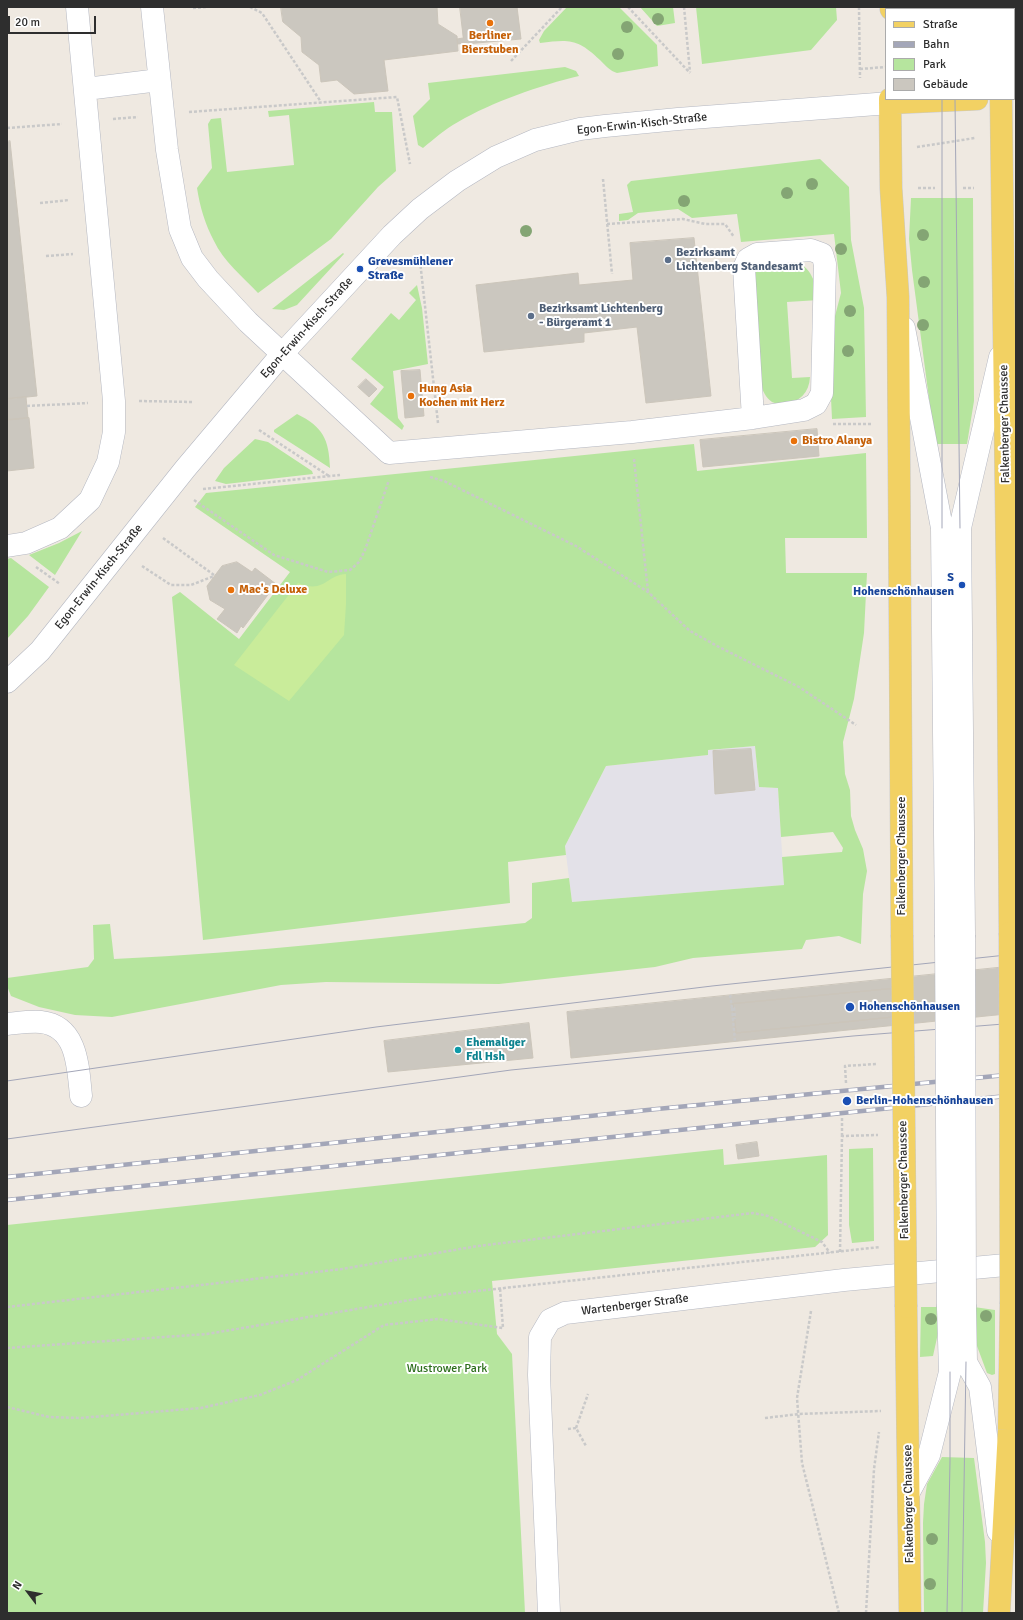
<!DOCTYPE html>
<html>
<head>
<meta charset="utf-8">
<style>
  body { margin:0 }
  #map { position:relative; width:1023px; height:1620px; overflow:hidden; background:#efe9e1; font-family:Signika,sans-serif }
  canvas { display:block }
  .frame { position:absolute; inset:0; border:8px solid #2e2e2e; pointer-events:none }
  .legend { position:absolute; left:885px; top:8px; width:130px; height:92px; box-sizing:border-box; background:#fff; border:1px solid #ababab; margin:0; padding:5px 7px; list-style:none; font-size:12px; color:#2e2e2e }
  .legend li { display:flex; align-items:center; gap:8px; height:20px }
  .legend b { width:20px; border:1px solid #ababab }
  .north { position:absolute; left:8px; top:1572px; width:40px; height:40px; -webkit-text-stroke:3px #fff; paint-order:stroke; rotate:302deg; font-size:11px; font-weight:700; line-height:16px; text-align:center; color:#2e2e2e }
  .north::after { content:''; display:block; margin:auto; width:14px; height:18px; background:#2e2e2e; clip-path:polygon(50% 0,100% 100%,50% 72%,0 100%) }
  .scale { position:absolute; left:8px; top:16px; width:88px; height:18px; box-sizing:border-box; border:2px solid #2e2e2e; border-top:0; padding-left:5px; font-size:12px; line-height:14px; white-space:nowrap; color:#2e2e2e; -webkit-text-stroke:3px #fff; paint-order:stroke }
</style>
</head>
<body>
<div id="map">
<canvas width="1023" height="1620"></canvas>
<div class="frame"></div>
<ul class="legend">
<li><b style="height:5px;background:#f2d163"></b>Straße</li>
<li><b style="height:5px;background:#a3a6b8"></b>Bahn</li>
<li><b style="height:11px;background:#b6e59e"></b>Park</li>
<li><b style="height:11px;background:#cbc7bf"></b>Gebäude</li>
</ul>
<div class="north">N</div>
<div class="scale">20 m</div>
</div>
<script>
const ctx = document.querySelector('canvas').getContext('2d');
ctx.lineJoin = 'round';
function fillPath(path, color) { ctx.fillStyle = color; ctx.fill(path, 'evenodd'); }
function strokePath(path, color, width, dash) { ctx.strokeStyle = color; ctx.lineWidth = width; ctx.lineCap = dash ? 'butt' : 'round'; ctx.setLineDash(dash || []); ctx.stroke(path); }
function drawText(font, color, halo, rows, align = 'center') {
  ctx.font = font + ' Signika,sans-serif'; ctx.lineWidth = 4; ctx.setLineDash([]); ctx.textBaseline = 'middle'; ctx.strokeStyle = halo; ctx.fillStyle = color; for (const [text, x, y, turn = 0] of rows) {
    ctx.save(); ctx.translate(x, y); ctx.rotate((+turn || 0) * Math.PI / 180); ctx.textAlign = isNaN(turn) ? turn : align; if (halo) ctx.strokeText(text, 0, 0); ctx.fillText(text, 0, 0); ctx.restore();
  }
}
fillPath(new Path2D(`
  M755 746 759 787 778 788 784 885 572 902 565 846 606 766 708 755V750Z`), '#e3e1e8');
fillPath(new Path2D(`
  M567 7H619L657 45 658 66 617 73C610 71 606 66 600 60 578 39 570 39 540 43L539 40 544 31Z
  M640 7H673L675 23 657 26Z
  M696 7H836L837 20 811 50 702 64Z
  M565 67 576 71 579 76C541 85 492 102 458 122 445 129 434 139 423 148L418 145 413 116 430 99 428 83Z
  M374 102 375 112H392L396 171 378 187 331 239 258 293C243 277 223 261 214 241 205 224 200 207 197 188L212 168 208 124 211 119 221 118 227 172 294 165 289 115 269 117 268 111Z
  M820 159 849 187 851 240 864 308 866 417 832 419 830 377 835 316 841 293 834 234 741 242 737 214 692 218 678 209 638 213 628 220 619 221V214L633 212 627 185 631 181Z
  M911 198H973L974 401 967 444H935L912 270 909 239Z
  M343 253 344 254 297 305 284 310 272 309Z
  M793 260C812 267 815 282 819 300L787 302 792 378 810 377C809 393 800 402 784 404 780 404 777 404 772 402 766 398 763 391 760 384L752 276C764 260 775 262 793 260Z
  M417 285 422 308 428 364 393 371 398 418 404 426 402 430 370 404 384 387 351 359 391 313 399 320 416 300 409 293Z
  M297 414C323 427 329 439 330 468L274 432V430Z
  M255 439 268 442 312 471 313 474 226 484 215 481 224 468Z
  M694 444 697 471 866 453 867 538H785L786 573H867L864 633 854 699 843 742 845 774 850 790 851 816 855 830 863 849 867 871 863 894 861 944 839 936 806 940 802 949 693 958 655 967 499 984 326 982 281 985 112 1017 75 1015 39 1007 11 996 7 986V978L88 967 94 959 93 925 110 924 114 959C252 953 388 937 525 923L532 918V883L569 878 572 902 784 885 782 857 842 852 843 848 833 832 781 837 778 788 759 787 755 746 708 750V755L606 766 565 846 566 855 508 862 510 903 203 940 172 597 180 592 239 639 290 572 195 507 206 493Z
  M82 531 55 575 29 555 59 543Z
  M11 558 49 587 28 616 7 639V559Z
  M873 1148 874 1241 852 1243 849 1225V1149Z
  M723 1149 724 1165 827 1155 828 1235 815 1247 492 1281 497 1334 512 1354 525 1613H7V1225Z
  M921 1307H938L942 1315 933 1356 920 1357Z
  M974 1307 995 1310V1374L992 1375 987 1373 977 1346Z
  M942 1457 974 1458 985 1542 986 1563 983 1613H924L923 1523 924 1504 927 1484Z`), '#b6e59e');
fillPath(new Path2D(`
  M346 574V604L344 635 289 701 234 665 298 583C325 594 326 575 346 574Z`), '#c9ec9a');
const building = new Path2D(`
  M281 7H437L438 24 457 36 458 51 384 60 388 91 354 94 337 80 321 82 319 65 302 52 301 37 283 22Z
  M460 7H517L521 39 466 44V43L458 44 457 39 463 38Z
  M10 141 37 396 7 399V142Z
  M694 238 711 396 646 403 637 327 584 333V342L484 352 476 285 578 273 579 285 633 280 630 243Z
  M420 370 424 416 405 418 401 371Z
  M366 379 377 389 369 397 358 387Z
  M26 397 28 418 8 420 7 399Z
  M29 418 34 468 7 471V420Z
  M817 429 819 456 703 467 700 440Z
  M237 562 252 572 255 568 276 584 243 628 241 626 237 633 217 619 225 609 210 600 207 586 222 566Z
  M751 749 755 790 715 794 713 751Z
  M1016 966V1013L571 1058 567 1012ZM891 989 893 1017 736 1033 733 1004Z
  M891 989 893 1017 736 1033 733 1004Z
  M529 1023 533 1058 388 1072 384 1041Z
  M757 1142 759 1156 738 1159 736 1145Z`);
fillPath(building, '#cbc7bf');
strokePath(building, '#cbc5ba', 1);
const minor = new Path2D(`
  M152 7 167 150 180 229 192 258 208 279 248 322 389 453 632 432 753 418 804 410 816 404 822 393 825 264 822 254 811 250 757 254 748 259 744 268 753 418
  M86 89 159 80
  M904 328 942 528 946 935
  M7 546 26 543 60 528 90 500 108 462 114 432V401L77 7
  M7 682 40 651 185 469 282 354 392 235 420 209 457 181 496 157 535 140 580 129 605 126 678 119 890 103
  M964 935 960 528 1000 357
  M7 1024C18 1023 30 1021 41 1022 78 1026 78 1068 81 1096
  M965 1307 966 1362 980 1387 998 1531
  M909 1492 929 1455 950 1372 948 1307
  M549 1613 539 1375 540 1337 550 1320 565 1313 844 1280 1016 1264`);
const major = new Path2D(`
  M891 7V9
  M1000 7V9
  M890 99 891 188 898 297 902 935
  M1001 99 1008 646 1010 933
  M890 103 977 99
  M906 1307 910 1613
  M999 1613 1009 1430 1011 1304`);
strokePath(minor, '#b4b7c1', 23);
strokePath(major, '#c9c9c9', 23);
strokePath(new Path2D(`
  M250 7 262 13 321 102
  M628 7 690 73
  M684 7 690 72
  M859 7 860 78
  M193 8 207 7
  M1014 58H1016
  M511 61 562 7
  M860 69 886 67
  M189 112 397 97 410 164
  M113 119 138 117
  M7 128 62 124
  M917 147 975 138
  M603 179 612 274
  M918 188H935
  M963 188H974
  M40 203 69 200
  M607 224 683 219 705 224H725L734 237
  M46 256 73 254
  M420 261 438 423
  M139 401 193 402
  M27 406 88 403
  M833 424H871
  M259 430 329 476
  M634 459 648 592
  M430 477 444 481 576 546 648 592 690 631 719 647 799 687 856 725
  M203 489 340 475
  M194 500 274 555 328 572 350 570 359 562 365 550 389 480
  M163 538 214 575
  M142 566 171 585H191L214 576
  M36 567 60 584
  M730 995 732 1008H734L735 1018 733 1019
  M732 1008 735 1042
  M846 1083 845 1066 876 1064
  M842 1136V1118
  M840 1252 842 1136 878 1135
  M7 1307 342 1269 478 1246 753 1213 768 1216 822 1242 830 1253
  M811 1311 797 1398 802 1463 839 1613
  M7 1348 207 1334 440 1295 880 1247
  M7 1407 49 1417 80 1418 201 1408 260 1395 297 1380 384 1325 438 1319 503 1328 500 1288
  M765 1418 799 1414 881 1411
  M576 1428 588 1394
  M568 1429 576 1428 586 1446
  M866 1613 874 1469 879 1432`), '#c9c9c9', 2.5, [3, 2]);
strokePath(minor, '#fff', 22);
strokePath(major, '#f2d163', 22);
strokePath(new Path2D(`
  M941 7V9
  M954 7V9
  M942 99V528
  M955 99 960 528
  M7 1081 376 1027 712 986 1016 954
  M7 1139 511 1070 853 1036 1016 1023
  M947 1613 950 1461V1372
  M962 1613 966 1362`), '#a3a6b8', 1);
const rail = new Path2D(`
  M7 1177 657 1109 1016 1074
  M7 1200 1016 1095`);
strokePath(rail, '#a3a6b8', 4.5);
strokePath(rail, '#fff', 3, [9]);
const minorBridge = new Path2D(`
  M946 935 948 1307
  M964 935 965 1307`);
const majorBridge = new Path2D(`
  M1010 933 1011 1304
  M902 935 906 1307`);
strokePath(minorBridge, '#b4b7c1', 23, []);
strokePath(majorBridge, '#c9c9c9', 23, []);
strokePath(minorBridge, '#fff', 22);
strokePath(majorBridge, '#f2d163', 22);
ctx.fillStyle = '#84a574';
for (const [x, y] of [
  [658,19],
  [627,27],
  [618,54],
  [812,184],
  [787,193],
  [684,201],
  [526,231],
  [923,235],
  [841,249],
  [924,282],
  [850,311],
  [923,325],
  [848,351],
  [986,1316],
  [931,1319],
  [932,1539],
  [930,1584]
]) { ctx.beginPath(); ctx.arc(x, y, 6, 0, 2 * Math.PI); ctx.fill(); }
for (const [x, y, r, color] of [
  [490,23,4,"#e8710a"],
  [668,260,4,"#5c6f8a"],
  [360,269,4,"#1a4fb4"],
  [531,316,4,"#5c6f8a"],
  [411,396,4,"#e8710a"],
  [794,441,4,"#e8710a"],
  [962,585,4,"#1a4fb4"],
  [231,590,4,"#e8710a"],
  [850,1007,5,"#1a4fb4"],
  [458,1050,4,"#0f9aa8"],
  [847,1101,5,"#1a4fb4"]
]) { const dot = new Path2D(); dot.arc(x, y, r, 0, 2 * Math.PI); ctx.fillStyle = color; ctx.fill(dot); strokePath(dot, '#fff', 1.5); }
drawText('bold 12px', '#c56008', '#fff', [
  ["Berliner",490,36,"center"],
  ["Bierstuben",490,50,"center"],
  ["Hung Asia",419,389],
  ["Kochen mit Herz",419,403],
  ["Bistro Alanya",802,441],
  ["Mac's Deluxe",239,590]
], 'left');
drawText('12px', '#2e2e2e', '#fff', [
  ["Egon-Erwin-Kisch-Straße",642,124,-6],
  ["Egon-Erwin-Kisch-Straße",307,328,-48],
  ["Falkenberger Chaussee",1005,424,-91],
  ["Egon-Erwin-Kisch-Straße",99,577,-51],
  ["Falkenberger Chaussee",902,856,-90],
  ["Falkenberger Chaussee",904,1180,-91],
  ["Wartenberger Straße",635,1305,-7],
  ["Falkenberger Chaussee",909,1504,-91]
]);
drawText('bold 12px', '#4e5e75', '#fff', [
  ["Bezirksamt",676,253],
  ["Lichtenberg Standesamt",676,267],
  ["Bezirksamt Lichtenberg",539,309],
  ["- Bürgeramt 1",539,323]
], 'left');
drawText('bold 12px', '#164399', '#fff', [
  ["Grevesmühlener",368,262],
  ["Straße",368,276],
  ["S",954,578,"right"],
  ["Hohenschönhausen",954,592,"right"],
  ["Hohenschönhausen",859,1007],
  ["Berlin-Hohenschönhausen",856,1101]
], 'left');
drawText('bold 12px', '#0d838f', '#fff', [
  ["Ehemaliger",466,1043],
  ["Fdl Hsh",466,1057]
], 'left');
drawText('12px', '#2c6e1b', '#fff', [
  ["Wustrower Park",447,1369]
]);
</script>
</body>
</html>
